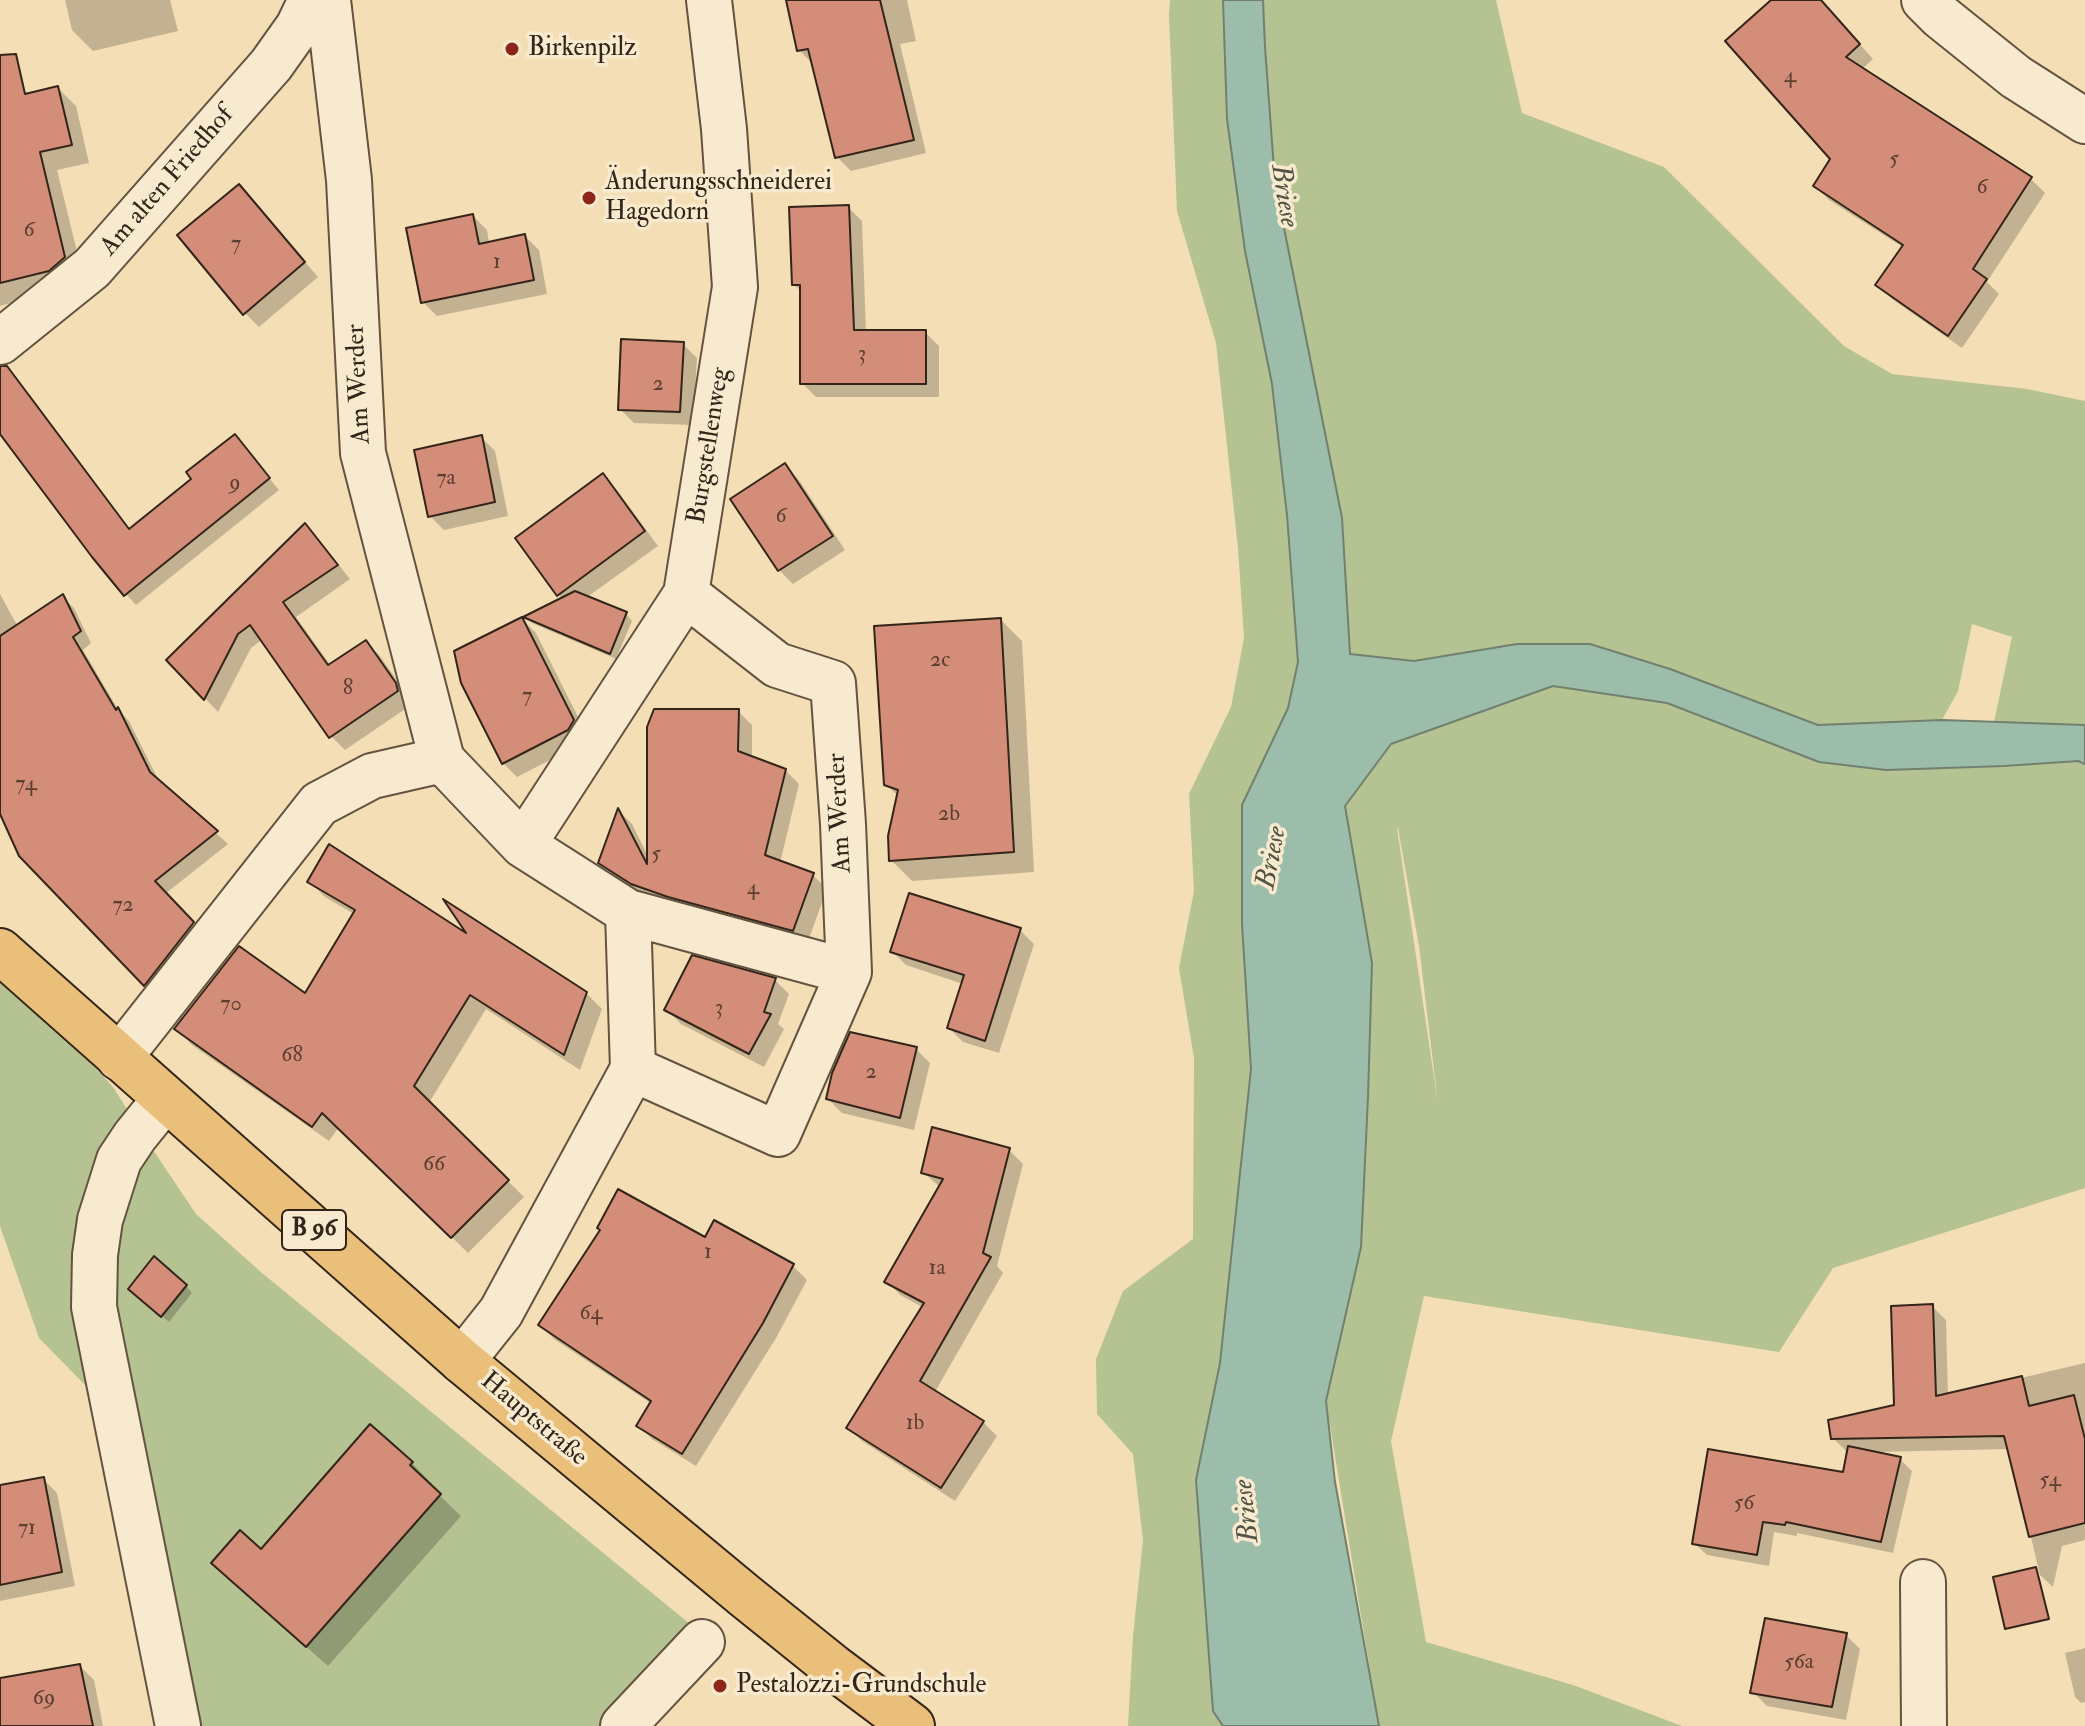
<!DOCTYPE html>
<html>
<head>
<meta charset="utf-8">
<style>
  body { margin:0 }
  canvas { display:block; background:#f4deb5 }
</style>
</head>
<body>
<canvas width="2085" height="1726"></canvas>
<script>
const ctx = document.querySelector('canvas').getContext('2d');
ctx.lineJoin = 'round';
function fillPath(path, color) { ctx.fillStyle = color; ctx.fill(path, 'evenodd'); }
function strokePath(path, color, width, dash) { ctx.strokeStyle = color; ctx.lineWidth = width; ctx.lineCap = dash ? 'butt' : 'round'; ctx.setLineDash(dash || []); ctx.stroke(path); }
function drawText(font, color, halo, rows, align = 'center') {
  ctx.font = font + ' "IM FELL Double Pica",serif'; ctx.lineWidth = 7; ctx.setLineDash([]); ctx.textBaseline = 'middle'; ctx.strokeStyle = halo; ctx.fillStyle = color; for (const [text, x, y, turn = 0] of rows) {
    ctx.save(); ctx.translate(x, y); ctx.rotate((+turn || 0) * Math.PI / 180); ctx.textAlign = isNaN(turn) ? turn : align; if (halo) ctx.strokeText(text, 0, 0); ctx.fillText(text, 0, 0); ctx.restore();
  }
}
fillPath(new Path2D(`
  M1170 0H1223L1227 119 1245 251 1272 384 1287 515 1298 662 1288 708 1242 805V924L1251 1069 1220 1363 1196 1480 1213 1711 1223 1726H1128L1133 1636 1143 1540 1133 1454 1097 1414 1096 1359 1123 1291 1193 1239 1194 1058 1179 968 1194 891 1189 794 1231 707 1244 638 1238 548 1216 343 1177 211 1169 15Z
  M1263 0H1496L1522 113 1664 167 1844 346 1892 374 2027 389 2085 401V725L1994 722 2012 637 1972 624 1958 691 1942 720 1818 725 1670 669 1590 644H1517L1414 661 1350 654 1341 518 1275 183 1265 47Z
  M1553 686 1667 703 1819 762 2079 761 2085 764V1188L1833 1268 1779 1352 1424 1296 1391 1441 1426 1642 1573 1685 1682 1726H1379L1326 1401 1361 1247 1368 1097 1372 963 1344 806 1391 744ZM1398 828 1419 946 1438 1104 1397 828Z
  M0 964 113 1087 149 1144 196 1214 262 1273 718 1647 652 1726H167L86 1386 39 1338 0 1226Z`), '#b5c292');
const water = new Path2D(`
  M1223 0H1263L1265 47 1275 183 1342 518 1350 654 1414 661 1517 644H1590L1670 669 1818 725 1942 720 2085 725V764L2078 761 2004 766 1886 770 1819 762 1667 703 1553 686 1391 744 1345 806 1372 963 1368 1097 1361 1247 1326 1401 1335 1482 1379 1726H1223L1213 1711 1196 1480 1220 1363 1251 1069 1242 924V805L1288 708 1298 662 1287 515 1272 384 1245 251 1227 119Z`);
fillPath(water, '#9cbda9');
strokePath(water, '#72806f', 2);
fillPath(new Path2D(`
  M65 0H170L178 31 93 51 72 30Z
  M788 0H907L916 41 900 44 926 153 851 171 837 157 814 65 799 50Z
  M1774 0H1820L1873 59 1862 69 2031 179 2045 193 1987 282 1999 294 1962 348 1892 299 1878 285 1904 248 1829 200 1815 186 1833 159Z
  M58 88 76 106 89 163 57 170 83 276 67 289 0 306V102Z
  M239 186 318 277 259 327 245 313Z
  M848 207 862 221 866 332H925L939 346V397H816L802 383V292L794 285Z
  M473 216 487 230 489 243 525 236 539 250 547 294 437 316 423 302Z
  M683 344 697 358 693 425 634 423 620 409Z
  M19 384 30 395 131 531 194 479 235 437 279 490 136 605 126 594 0 431V398Z
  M481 437 495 451 508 516 444 530 430 516Z
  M785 466 799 480 845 550 793 584 779 570Z
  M603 476 617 490 658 546 586 598 626 614 632 621 616 659 532 623 526 617 563 599 558 594Z
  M305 526 319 540 350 579 296 617 331 666 366 642 380 656 410 699 411 705 345 750 331 736 263 639 251 648 218 712 169 660Z
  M0 594 18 627 63 597 74 608 91 643 83 650 119 711 129 721 160 783 228 844 165 894 204 935 156 996 21 855 0 809Z
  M522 619 536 633 587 735 581 744 517 777 503 763Z
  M1001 620 1022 641 1034 872 912 881 891 860 899 797 886 784Z
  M738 711 752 725V758L785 770 799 784 780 863 813 875 827 889 807 944 647 898 615 877 601 863 619 811 632 824 649 858Z
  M310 882 472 940 586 993 602 1009 580 1070 486 1009 429 1103 524 1197 468 1253 339 1127 329 1141 192 1045 176 1029 306 996 354 914 325 897Z
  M1020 930 1034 944 999 1053 963 1042 949 1028 963 984 906 965 892 951Z
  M775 980 789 994 778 1024 784 1029 764 1067 681 1024 667 1010Z
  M916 1049 930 1063 914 1130 842 1113 828 1099Z
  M1009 1150 1023 1164 997 1266 1003 1273 935 1392 983 1422 997 1436 955 1501 862 1441 848 1427 924 1308 900 1295 887 1281 940 1187 923 1172Z
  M706 1240 793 1266 807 1280 776 1338 696 1466 652 1439 638 1425 652 1404 554 1339 540 1325Z
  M186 1286 192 1293 169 1322 137 1295Z
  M1932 1306 1946 1320 1948 1395 2085 1363V1540L2062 1546 2053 1587 2040 1575 2010 1449 1874 1452 1900 1459 1912 1471 1893 1553 1797 1533V1536L1774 1532 1769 1566 1707 1555 1694 1543 1845 1474 1849 1452H1847L1833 1438 1896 1407Z
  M371 1427 412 1463 432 1484 430 1486 461 1516 328 1666 234 1583Z
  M43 1479 57 1493 75 1586 0 1601V1487Z
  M1846 1635 1860 1649 1846 1720 1767 1706 1753 1692Z
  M2085 1648V1702L2081 1703 2075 1697 2065 1653Z
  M80 1666 94 1680 103 1726H3L0 1717V1680Z`), '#0003');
const building = new Path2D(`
  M786 0H880L914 140 835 158 808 49 797 51Z
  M1771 0H1821L1860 44 1846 57 2032 177 1973 269 1987 279 1948 336 1875 285 1903 245 1813 186 1830 159 1725 41Z
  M16 54 25 94 58 86 72 145 40 152 65 257 49 271 0 283V55Z
  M239 184 305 262 243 315 177 235Z
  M849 205 854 330H926V384H800V285H792L789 207Z
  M473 214 479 244 525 234 534 280 421 303 406 228Z
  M621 339 684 342 680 412 618 410Z
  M0 366H7L129 529 191 479 186 472 235 434 270 478 124 596 92 557 0 434Z
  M482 435 495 502 428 517 414 450Z
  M785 463 833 536 778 571 730 499Z
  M603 473 645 531 557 596 515 538Z
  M305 523 338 565 283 602 328 665 366 640 396 683 398 691 329 738 250 625 238 634 204 700 166 660Z
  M575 591 627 612 610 654 523 617Z
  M63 594 81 631 73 637 116 710 118 707 150 772 218 831 155 881 194 922 144 986 19 856 0 814V636Z
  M522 617 574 720 568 730 502 764 461 683 454 651Z
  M1001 618 1014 852 889 861 888 836 898 790 884 785 874 626Z
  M654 709H739L738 751 786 769 765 855 814 873 793 931 668 897 631 884 598 863 618 808 647 864V727Z
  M329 844 466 933 443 899 587 992 564 1055 470 995 414 1086 509 1180 451 1238 322 1113 312 1127 174 1029 239 946 305 993 355 910 307 882Z
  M909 893 1021 928 985 1041 947 1028 964 975 890 952Z
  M692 955 776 978 764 1012 771 1014 749 1054 664 1010Z
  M850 1032 917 1047 900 1118 826 1099 832 1073Z
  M932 1127 1010 1148 983 1253 991 1257 920 1381 984 1421 941 1488 846 1428 924 1303 884 1282 943 1179 921 1173Z
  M618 1189 705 1237 714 1220 794 1264 763 1323 682 1454 636 1426 651 1401 538 1325 600 1230 597 1228Z
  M154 1256 187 1285 161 1317 128 1289Z
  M1933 1304 1936 1396 2022 1376 2029 1406 2074 1395 2085 1439V1523L2029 1537 2004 1436 1831 1439 1828 1420 1894 1405 1891 1306Z
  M370 1424 413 1462 410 1465 441 1494 306 1647 211 1563 240 1530 261 1549Z
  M1848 1446 1901 1457 1881 1542 1786 1522 1785 1525 1763 1522 1757 1555 1692 1544 1708 1449 1843 1472Z
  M44 1477 62 1572 0 1585V1485Z
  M2036 1567 2049 1619 2005 1629 1993 1577Z
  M1765 1618 1847 1633 1832 1707 1750 1693Z
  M80 1664 93 1726H0V1678Z`);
fillPath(building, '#d48d78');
strokePath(building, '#332519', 2);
const minor = new Path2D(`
  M328 0 349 180 363 453 442 760 523 845 628 912 849 972
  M1924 0 1940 16 2016 77 2085 121
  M0 342 92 268 271 65 298 27 311 0
  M523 845 686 594 735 287 724 129 709 0
  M119 1058 319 804 372 776 442 760
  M633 1069 778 1134 849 972 843 824 833 683 777 665 686 594
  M165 1099 135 1136 119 1160 100 1220 95 1255 94 1307 178 1726
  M462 1361 501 1312 633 1069 628 912
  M1923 1582 1924 1726
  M623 1726 702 1642`);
const major = new Path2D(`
  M0 951 462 1361 745 1596 832 1666 912 1726`);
strokePath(minor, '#635340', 48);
strokePath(major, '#332519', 48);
strokePath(minor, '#f8eacf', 44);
strokePath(major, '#eabf7a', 44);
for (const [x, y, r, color] of [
  [512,49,8,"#8f2418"],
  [589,198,8,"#8f2418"],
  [720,1686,8,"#8f2418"]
]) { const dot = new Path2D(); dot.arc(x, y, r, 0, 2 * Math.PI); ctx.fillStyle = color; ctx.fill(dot); strokePath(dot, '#f8eacf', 3); }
drawText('22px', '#5b3f31', null, [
  ["4",1790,77],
  ["5",1894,160],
  ["6",1982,188],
  ["6",29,231],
  ["7",236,245],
  ["1",497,263],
  ["3",862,355],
  ["2",658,385],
  ["7a",446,479],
  ["9",235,484],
  ["6",781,517],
  ["2c",940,661],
  ["8",348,689],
  ["7",527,697],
  ["74",26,785],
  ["2b",949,815],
  ["5",656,855],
  ["4",753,889],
  ["72",123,906],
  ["70",231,1005],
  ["3",719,1009],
  ["68",292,1056],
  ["2",871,1073],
  ["66",434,1165],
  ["1",708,1253],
  ["1a",937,1269],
  ["64",591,1314],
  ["1b",915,1424],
  ["54",2050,1481],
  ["56",1744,1504],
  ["71",27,1529],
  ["56a",1799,1663],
  ["69",44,1699]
]);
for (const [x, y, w] of [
  [314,1230,64]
]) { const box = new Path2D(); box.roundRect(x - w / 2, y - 20, w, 40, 6); ctx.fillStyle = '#f8eacf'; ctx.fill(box); strokePath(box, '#332519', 2); }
drawText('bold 24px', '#332519', null, [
  ["B 96",314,1230]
]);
drawText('26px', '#332519', '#f8eacf', [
  ["Birkenpilz",528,49],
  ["Änderungsschneiderei",605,183],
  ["Hagedorn",605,213],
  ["Pestalozzi-Grundschule",736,1686]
], 'left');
drawText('26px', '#332519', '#f8eacf', [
  ["Am alten Friedhof",168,182,-49],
  ["Am Werder",360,384,-93],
  ["Burgstellenweg",710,446,-81],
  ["Am Werder",841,813,-93],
  ["Hauptstraße",533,1420,40]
]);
drawText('italic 28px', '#525344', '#f8eacf', [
  ["Briese",1283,196,81],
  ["Briese",1273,858,-79],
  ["Briese",1248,1511,-96]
]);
</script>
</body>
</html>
